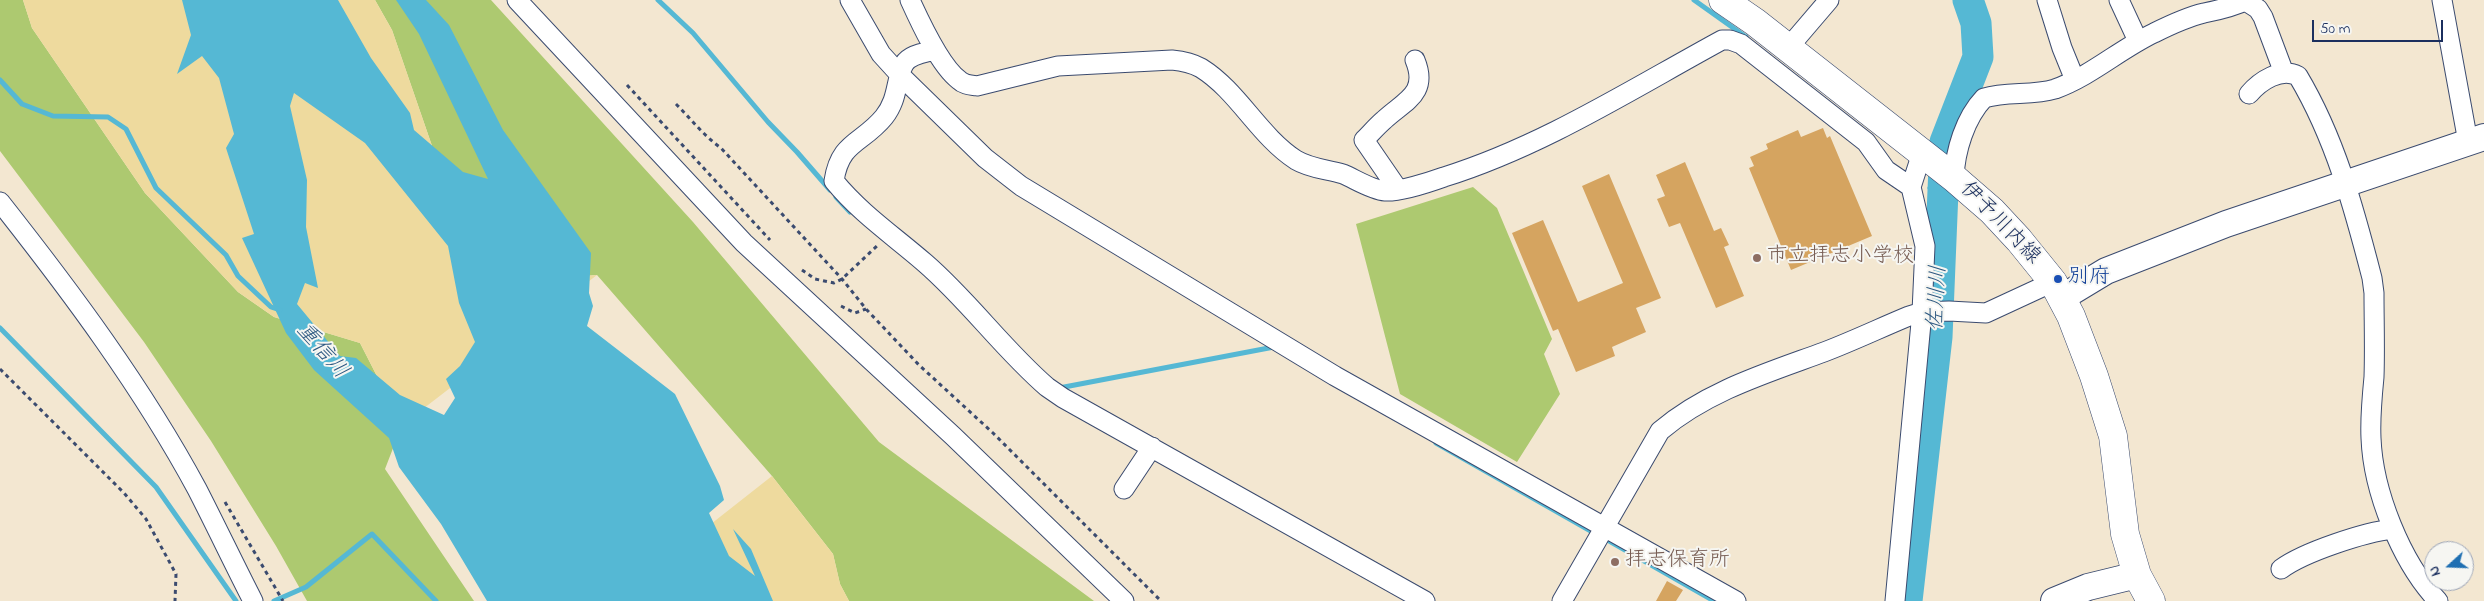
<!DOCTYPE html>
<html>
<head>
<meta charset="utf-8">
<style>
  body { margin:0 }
  #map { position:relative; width:2484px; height:601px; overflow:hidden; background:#f3e7d1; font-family:"Indie Flower",sans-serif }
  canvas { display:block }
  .north { position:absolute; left:2424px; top:541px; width:50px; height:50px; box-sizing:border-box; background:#f6f6f2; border:1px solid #9ea6b7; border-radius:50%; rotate:250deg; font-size:14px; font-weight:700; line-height:20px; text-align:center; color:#1b2f5e }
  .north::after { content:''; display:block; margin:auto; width:18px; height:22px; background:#1f6fb2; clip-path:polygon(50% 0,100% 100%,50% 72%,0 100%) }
  .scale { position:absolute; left:2312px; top:20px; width:131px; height:22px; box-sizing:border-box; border:2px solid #1b2f5e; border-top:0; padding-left:6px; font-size:15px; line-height:18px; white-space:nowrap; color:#1b2f5e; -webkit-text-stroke:4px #f6f6f2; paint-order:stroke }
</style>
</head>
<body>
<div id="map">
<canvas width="2484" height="601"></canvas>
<div class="north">N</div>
<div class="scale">50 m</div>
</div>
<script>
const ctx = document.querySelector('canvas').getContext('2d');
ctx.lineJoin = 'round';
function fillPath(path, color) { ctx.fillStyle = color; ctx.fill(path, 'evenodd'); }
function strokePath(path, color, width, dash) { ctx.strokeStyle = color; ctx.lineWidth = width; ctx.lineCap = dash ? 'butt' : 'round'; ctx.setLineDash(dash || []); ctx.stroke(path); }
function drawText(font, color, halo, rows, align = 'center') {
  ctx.font = font + ' "Indie Flower","Klee One",sans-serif'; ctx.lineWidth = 4; ctx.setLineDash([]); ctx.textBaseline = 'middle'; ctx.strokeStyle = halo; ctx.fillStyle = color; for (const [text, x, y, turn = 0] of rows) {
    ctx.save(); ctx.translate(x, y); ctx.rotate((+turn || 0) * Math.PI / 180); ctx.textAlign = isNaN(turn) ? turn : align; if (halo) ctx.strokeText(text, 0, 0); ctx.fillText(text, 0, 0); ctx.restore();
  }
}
fillPath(new Path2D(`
  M0 0H23L32 28 145 193 238 292 274 317 360 343 402 425 385 469 474 601H307L276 546 211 441 144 342 0 151Z
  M375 0H491L693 222 879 442 1094 601H849L840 584 833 554 772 476 597 275 559 278 450 198 392 30Z
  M1473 187 1497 208 1552 339 1544 354 1560 394 1517 462 1400 394 1356 224Z`), '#adc970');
fillPath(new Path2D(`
  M23 0H375L392 30 450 198 559 278 597 275 402 425 360 343 274 317 238 292 145 193 32 28Z
  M772 476 833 554 840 584 849 601H613Z`), '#eeda9e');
fillPath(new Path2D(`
  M182 0H338L371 58 410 113 414 130 463 172 488 179 419 34 396 0H426L449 25 503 130 591 253 589 293 593 306 587 326 675 394 720 486 724 500 709 513 729 556 755 576 733 529 751 549 773 601H487L441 524 399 467 389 438 314 370 286 333 242 238 254 234 226 148 234 134 219 78 202 56 177 74 191 35ZM294 93 365 143 448 246 459 303 475 342 460 366 446 379 455 398 444 415 400 395 356 358 340 356 297 304 305 283 318 288 306 227 307 180 290 106Z`), '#55b8d4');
strokePath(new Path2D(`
  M658 0 693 33 768 122 797 152 830 190
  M1694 0 1746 37
  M0 80 22 104 53 116 108 117 126 129 156 188 226 255 238 276 271 307 280 310
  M1930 188 1942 197
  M836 197 850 212
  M0 328 156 487 236 601
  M1059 388 1274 347 1276 349
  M1436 443 1596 534
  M1604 538 1714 601
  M274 601 306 587 372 534 436 601`), '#55b8d4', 5);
strokePath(new Path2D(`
  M1907 601 1937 337 1945 142 1978 57 1976 23 1968 0`), '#55b8d4', 31);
fillPath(new Path2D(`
  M1823 128 1827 138 1830 136 1872 236 1791 270 1749 168 1754 166 1750 157 1768 149 1766 144 1798 130 1801 137Z
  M1685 162 1714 231 1721 228 1729 245 1724 247 1744 296 1716 308 1680 223 1669 227 1657 199 1665 196 1656 175Z
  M1609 174 1661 298 1636 308 1646 332 1612 347 1615 356 1576 372 1558 329 1553 331 1512 233 1543 220 1578 302 1623 283 1582 186Z
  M1667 581 1683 590 1676 601H1656Z`), '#d5a460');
const street = new Path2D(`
  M517 0 744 243 953 436 1124 601
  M850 0 881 54 901 76 985 158 1021 186 1335 376 1736 601
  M910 0C920 22 940 66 959 80 964 85 971 85 977 86L1058 66 1172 60C1182 61 1192 63 1201 68 1238 91 1259 136 1296 160 1311 169 1327 169 1343 174 1355 179 1372 190 1385 191 1399 192 1430 182 1444 177 1543 146 1630 90 1722 40H1730L1741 44 1866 142 1886 170 1911 187
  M2047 0 2062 48 2075 80
  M2119 0 2138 41
  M2244 0 2258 9 2263 17 2284 73
  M2442 0 2468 142
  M1788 48 1829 0
  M935 50C925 53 910 54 904 64 895 80 899 98 884 117 862 144 840 141 834 181 861 214 894 236 925 263 969 301 1003 349 1047 387L1063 398 1425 601
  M2249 94C2260 81 2281 67 2298 76 2335 138 2354 208 2372 278L2374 293C2374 320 2375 349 2374 377 2372 397 2370 417 2371 438 2373 491 2401 562 2438 601
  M1954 178C1955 151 1965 118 1984 98 2007 91 2032 96 2055 89 2091 76 2120 49 2154 33 2170 25 2187 17 2204 13 2219 10 2233 7 2247 0
  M1397 188 1364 140C1371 133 1377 126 1384 120 1404 101 1429 94 1415 60
  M0 202C71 292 142 387 197 489 216 526 234 564 253 601
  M1124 489 1152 447
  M2281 569C2304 552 2365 532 2393 529
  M1562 601 1660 431C1707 391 1767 373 1824 352 1853 341 1880 328 1909 316L1922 312 1949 311 1986 313 2053 282
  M1895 601 1922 312 1925 246 1911 187 1922 153`);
const secondary = new Path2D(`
  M2063 297 2106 271 2226 224 2484 137
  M2054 601 2088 587 2137 575`);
const primary = new Path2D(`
  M1723 0 1755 22 1954 178 1992 211 2019 240 2053 282 2071 316 2094 376 2113 436 2125 534 2137 575 2151 601`);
strokePath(street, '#3b4b6f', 21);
strokePath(secondary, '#3b4b6f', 28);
strokePath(primary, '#3b4b6f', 29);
strokePath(new Path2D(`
  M627 85 770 240
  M676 104C691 119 704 136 721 148L842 279 866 309 919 365 993 433 1161 601
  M802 270 815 279 834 283 842 279 878 245
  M841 306 855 313 866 309
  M0 369 124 493 146 519 176 574 175 601
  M225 502 283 601`), '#3b4b6f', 3, [4, 4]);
strokePath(street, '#fff', 19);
strokePath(secondary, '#fff', 26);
strokePath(primary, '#fff', 28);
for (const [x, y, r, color] of [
  [1757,258,5,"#8d6e63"],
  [2058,279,5,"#1a4fb4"],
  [1615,562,5,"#8d6e63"]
]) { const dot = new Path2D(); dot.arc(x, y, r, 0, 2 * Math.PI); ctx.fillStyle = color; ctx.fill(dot); strokePath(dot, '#f6f6f2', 2); }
drawText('21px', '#1b2f5e', '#f6f6f2', [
  ["伊予川内線",1999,224,46]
]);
drawText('21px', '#785e54', '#f6f6f2', [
  ["市立拝志小学校",1767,258],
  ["拝志保育所",1625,562]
], 'left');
drawText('21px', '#164399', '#f6f6f2', [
  ["別府",2068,279]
], 'left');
drawText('italic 22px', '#2c5881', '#f6f6f2', [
  ["佐川川",1939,298,-87],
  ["重信川",321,352,49]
]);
</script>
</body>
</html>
